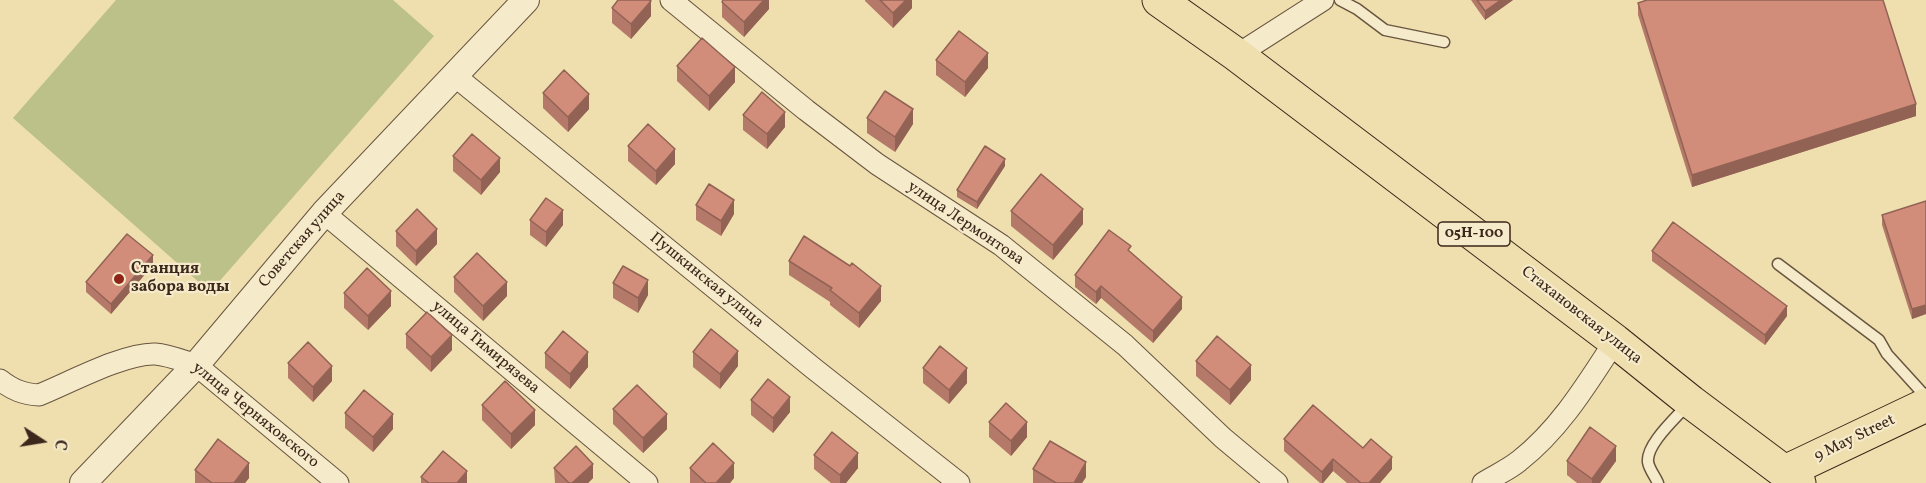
<!DOCTYPE html>
<html>
<head>
<meta charset="utf-8">
<style>
  body { margin:0 }
  #map { position:relative; width:1926px; height:483px; overflow:hidden; background:#efdfae; font-family:Vollkorn,serif }
  canvas { display:block }
  .north { position:absolute; left:12px; top:411px; width:60px; height:60px; -webkit-text-stroke:4px #f5eaca; paint-order:stroke; rotate:102deg; font-size:16px; font-weight:700; line-height:24px; text-align:center; color:#3b271b }
  .north::after { content:''; display:block; margin:auto; width:21px; height:27px; background:#3b271b; clip-path:polygon(50% 0,100% 100%,50% 72%,0 100%) }
</style>
</head>
<body>
<div id="map">
<canvas width="1926" height="483"></canvas>
<div class="north">С</div>
</div>
<script>
const ctx = document.querySelector('canvas').getContext('2d');
ctx.lineJoin = 'round';
function fillPath(path, color) { ctx.fillStyle = color; ctx.fill(path, 'evenodd'); }
function strokePath(path, color, width, dash) { ctx.strokeStyle = color; ctx.lineWidth = width; ctx.lineCap = dash ? 'butt' : 'round'; ctx.setLineDash(dash || []); ctx.stroke(path); }
function drawText(font, color, halo, rows, align = 'center') {
  ctx.font = font + ' Vollkorn,serif'; ctx.lineWidth = 4.5; ctx.setLineDash([]); ctx.textBaseline = 'middle'; ctx.strokeStyle = halo; ctx.fillStyle = color; for (const [text, x, y, turn = 0] of rows) {
    ctx.save(); ctx.translate(x, y); ctx.rotate((+turn || 0) * Math.PI / 180); ctx.textAlign = isNaN(turn) ? turn : align; if (halo) ctx.strokeText(text, 0, 0); ctx.fillText(text, 0, 0); ctx.restore();
  }
}
fillPath(new Path2D(`
  M116 0H393L434 36 210 292 13 118Z`), '#bbc189');
const service = new Path2D(`
  M1340 0 1357 9 1385 30 1444 42
  M1778 264 1879 340 1887 354 1926 397
  M1658 483C1655 476 1649 469 1648 462 1646 444 1677 417 1688 404`);
const minor = new Path2D(`
  M671 0 806 110 877 164 1001 245 1125 345 1223 438 1277 483
  M1237 55 1323 0
  M455 76 813 368 959 483
  M324 213 647 483
  M0 380C13 390 23 394 39 395 69 383 124 353 155 354 169 355 183 361 196 365L338 483
  M1483 483C1494 476 1508 470 1519 461 1560 429 1587 384 1615 341`);
const tertiary = new Path2D(`
  M83 483 196 365 324 213 526 0`);
const primary = new Path2D(`
  M1159 0 1237 55 1615 341 1691 402 1799 483
  M1785 472 1926 405`);
strokePath(service, '#685540', 13);
strokePath(minor, '#685540', 23);
strokePath(tertiary, '#685540', 28);
strokePath(primary, '#3b271b', 35);
strokePath(service, '#f5eaca', 10);
strokePath(minor, '#f5eaca', 21);
strokePath(tertiary, '#f5eaca', 26);
strokePath(primary, '#efdfae', 33);
fillPath(new Path2D(`
  M769 0V9L744 37 722 17V2Z
  M865 0H912V8L893 28 865 1Z
  M1471 0H1513L1485 20Z
  M1638 3 1916 116 1692 187 1638 15Z
  M612 8 651 16 631 39 612 23Z
  M936 60 988 68 965 97 936 75Z
  M677 66 735 82 709 111 677 81Z
  M543 93 589 109 568 132 543 108Z
  M743 115 785 127 767 149 743 130Z
  M867 118 913 124 895 152 867 133Z
  M628 146 675 164 656 185 628 161Z
  M453 156 500 172 481 195 453 171Z
  M1005 166 977 209 957 197V190Z
  M1926 201V314L1912 319 1882 225V215Z
  M696 205 734 214 721 236 696 220Z
  M1011 211 1083 224 1053 260 1011 226Z
  M530 220 563 225 546 247 530 235Z
  M396 231 437 244 416 266 396 246Z
  M1652 251 1787 316 1765 345 1652 261Z
  M1131 253 1182 309 1153 343 1101 298 1096 304 1075 287V275Z
  M789 261 881 301 859 328 830 305V302L789 275Z
  M153 265 111 314 86 292V282Z
  M454 277 507 296 483 321 454 292Z
  M613 283 648 295 638 313 613 298Z
  M344 293 391 306 368 330 344 308Z
  M406 334 452 350 431 372 406 348Z
  M693 352 738 366 720 389 693 367Z
  M545 353 588 367 570 389 545 368Z
  M1196 361 1251 380 1230 405 1196 376Z
  M288 363 332 381 313 402 288 378Z
  M923 368 967 383 949 404 923 383Z
  M751 400 790 412 773 433 751 415Z
  M482 405 535 425 511 449 482 420Z
  M613 409 667 429 643 453 613 424Z
  M345 413 393 429 373 452 345 428Z
  M989 422 1027 437 1011 456 989 437Z
  M1284 439 1363 448 1392 469 1380 483H1347L1333 471 1323 483H1320L1284 451Z
  M814 455 858 468 846 483H831L814 469Z
  M1567 461H1616L1600 483H1577L1567 475Z
  M554 468 593 478 588 483H555Z
  M690 468 734 478 730 483H690Z
  M1033 469 1086 477 1082 483H1033Z
  M195 470 249 478 245 483H195Z
  M421 477 467 483H421Z`), '#b47969');
fillPath(new Path2D(`
  M764 0H769V9L744 37V22Z
  M906 0H912V8L893 28V13Z
  M1501 0H1513L1485 20V11Z
  M651 1V16L631 39V24Z
  M988 53V68L965 97V82Z
  M735 67V82L709 111V96Z
  M589 94V109L568 132V117Z
  M1916 104V116L1692 187V175Z
  M913 109V124L895 152V137Z
  M785 112V127L767 149V134Z
  M675 149V164L656 185V171Z
  M500 158V172L481 195V180Z
  M1005 159V166L977 209V202Z
  M734 200V214L721 236V221Z
  M1083 209V224L1053 260V245Z
  M563 210V225L546 247V232Z
  M437 229V244L416 266V251Z
  M153 255V265L111 314V304Z
  M648 280V295L638 313V298Z
  M507 282V296L483 321V306Z
  M881 286V301L859 328V313Z
  M1101 286V298L1096 304V292Z
  M391 291V306L368 330V316Z
  M1182 297V309L1153 343V331Z
  M1926 305V314L1912 319V309Z
  M1787 306V316L1765 345V335Z
  M452 335V350L431 372V357Z
  M738 351V366L720 389V374Z
  M588 352V367L570 389V374Z
  M1251 365V380L1230 405V390Z
  M332 366V381L313 402V387Z
  M967 368V383L949 404V390Z
  M790 397V412L773 433V418Z
  M535 410V425L511 449V434Z
  M393 414V429L373 452V437Z
  M667 414V429L643 453V438Z
  M1027 422V437L1011 456V441Z
  M1616 446V461L1600 483H1592V479Z
  M858 453V468L846 483H840V475Z
  M1392 457V469L1380 483H1369Z
  M1333 459V471L1323 483H1322V472Z
  M1086 462V477L1082 483H1074Z
  M249 463V478L245 483H234Z
  M734 463V478L730 483H716Z
  M593 464V478L588 483H572Z
  M467 471V483H457Z`), '#926355');
const building = new Path2D(`
  M618 0H649L651 1 631 24 612 8Z
  M723 0H764L744 22 722 2Z
  M880 0H906L893 13Z
  M1477 0H1501L1485 11Z
  M1647 0H1883L1916 104 1692 175 1638 3Z
  M959 31 988 53 965 82 936 60Z
  M702 38 735 67 709 96 677 66Z
  M564 70 589 94 568 117 543 93Z
  M885 91 913 109 895 137 867 118Z
  M762 92 785 112 767 134 743 115Z
  M648 124 675 149 656 171 628 146Z
  M472 134 500 158 481 180 453 156Z
  M985 146 1005 159 977 202 957 190Z
  M1041 174 1083 209 1053 245 1011 211Z
  M709 184 734 200 721 221 696 205Z
  M546 198 563 210 546 232 530 220Z
  M1926 201V305L1912 309 1882 215Z
  M417 209 437 229 416 251 396 231Z
  M1673 222 1787 306 1765 335 1652 251Z
  M1109 230 1131 246 1128 250 1182 297 1153 331 1101 286 1096 292 1075 275Z
  M127 234 153 255 111 304 86 282Z
  M804 236 850 266 852 263 881 286 859 313 830 290 832 288 789 261Z
  M477 253 507 282 483 306 454 277Z
  M623 266 648 280 638 298 613 283Z
  M367 268 391 291 368 316 344 293Z
  M427 312 452 335 431 357 406 334Z
  M711 329 738 351 720 374 693 352Z
  M563 331 588 352 570 374 545 353Z
  M1217 336 1251 365 1230 390 1196 361Z
  M308 342 332 366 313 387 288 363Z
  M940 346 967 368 949 390 923 368Z
  M768 379 790 397 773 418 751 400Z
  M505 381 535 410 511 434 482 405Z
  M637 385 667 414 643 438 613 409Z
  M364 390 393 414 373 437 345 413Z
  M1006 403 1027 422 1011 441 989 422Z
  M1313 405 1363 448 1371 439 1392 457 1369 483H1361L1333 459 1322 472 1284 439Z
  M1590 427 1616 446 1592 479 1567 461Z
  M832 432 858 453 840 475 814 455Z
  M218 439 249 463 234 483H212L195 470Z
  M1050 441 1086 462 1074 483H1056L1033 469Z
  M713 443 734 463 716 483H706L690 468Z
  M576 446 593 464 572 483H569L554 468Z
  M443 451 467 471 457 483H429L421 477Z`);
fillPath(building, '#d18d7a');
strokePath(building, '#926355', 1.5);
for (const [x, y, r, color] of [
  [119,279,6,"#8f2418"]
]) { const dot = new Path2D(); dot.arc(x, y, r, 0, 2 * Math.PI); ctx.fillStyle = color; ctx.fill(dot); strokePath(dot, '#f5eaca', 2); }
for (const [x, y, w] of [
  [1474,234,72]
]) { const box = new Path2D(); box.roundRect(x - w / 2, y - 12, w, 24, 4.5); ctx.fillStyle = '#f5eaca'; ctx.fill(box); strokePath(box, '#3b271b', 1.5); }
drawText('bold 15px', '#3b271b', null, [
  ["05Н-100",1474,234]
]);
drawText('16px', '#3b271b', '#f5eaca', [
  ["улица Лермонтова",965,224,34],
  ["Советская улица",303,240,-49],
  ["Пушкинская улица",706,281,39],
  ["Стахановская улица",1581,316,38],
  ["улица Тимирязева",485,348,40],
  ["улица Черняховского",255,416,39],
  ["9 May Street",1855,439,-26]
]);
drawText('bold 16px', '#3b271b', '#f5eaca', [
  ["Станция",131,270],
  ["забора воды",131,288]
], 'left');
</script>
</body>
</html>
